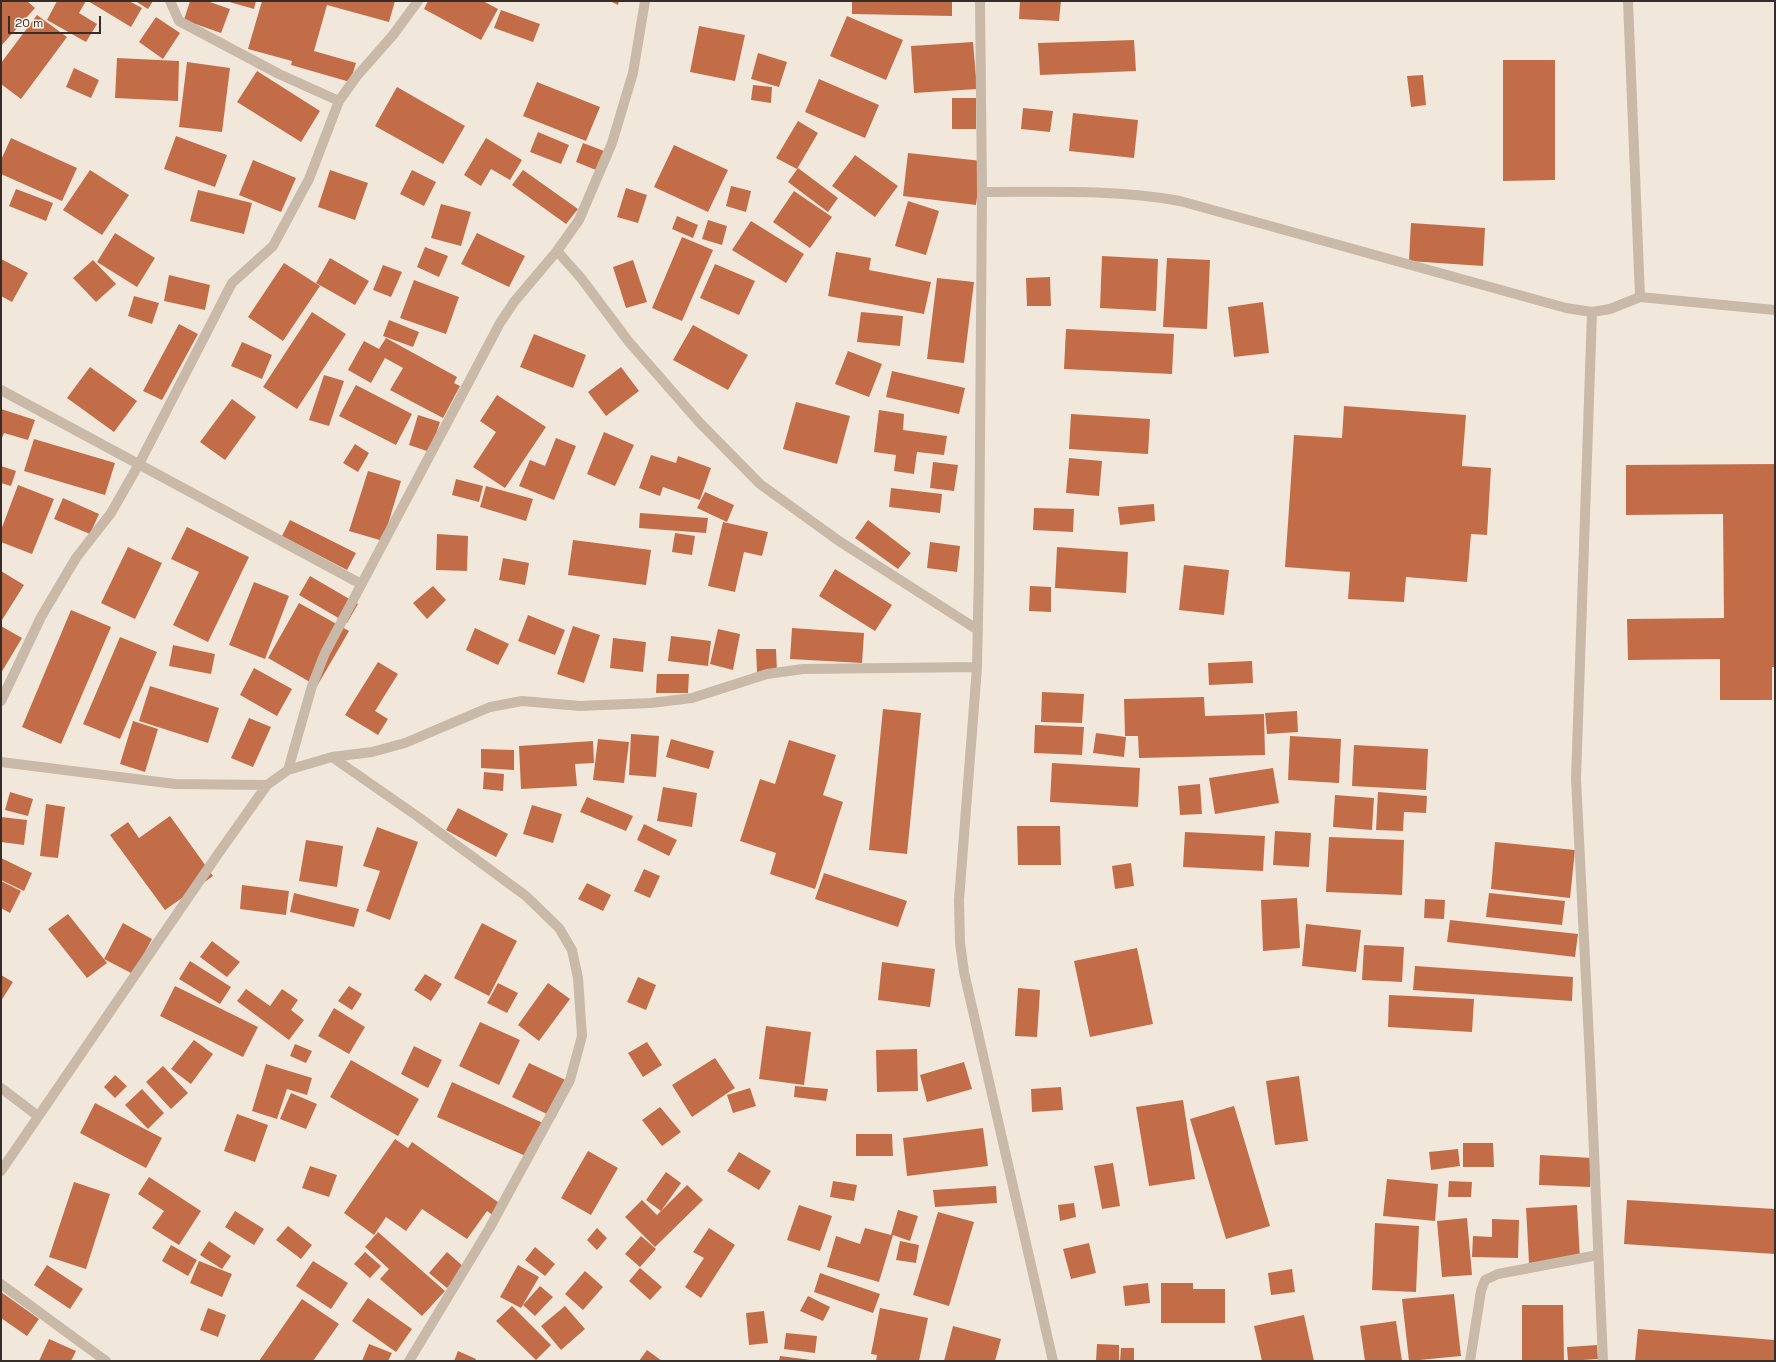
<!DOCTYPE html>
<html>
<head>
<meta charset="utf-8">
<style>
  body { margin:0 }
  #map { position:relative; width:1776px; height:1362px; overflow:hidden; background:#f1e8db; font-family:"Space Grotesk",sans-serif }
  canvas { display:block }
  .frame { position:absolute; inset:0; border:2px solid #362d28; pointer-events:none }
  .scale { position:absolute; left:8px; top:16px; width:93px; height:18px; box-sizing:border-box; border:2px solid #362d28; border-top:0; padding-left:5px; font-size:12px; line-height:14px; white-space:nowrap; color:#362d28; -webkit-text-stroke:3px #f9f2e8; paint-order:stroke }
</style>
</head>
<body>
<div id="map">
<canvas width="1776" height="1362"></canvas>
<div class="frame"></div>
<div class="scale">20 m</div>
</div>
<script>
const ctx = document.querySelector('canvas').getContext('2d');
ctx.lineJoin = 'round';
function fillPath(path, color) { ctx.fillStyle = color; ctx.fill(path, 'evenodd'); }
function strokePath(path, color, width, dash) { ctx.strokeStyle = color; ctx.lineWidth = width; ctx.lineCap = dash ? 'butt' : 'round'; ctx.setLineDash(dash || []); ctx.stroke(path); }
fillPath(new Path2D(`
  M1 1H27L35 8 1 46Z
  M57 1H86L79 13 97 24 86 42 47 20Z
  M88 1H129L142 8 131 27Z
  M135 1H153L148 9Z
  M190 1H207L230 9 221 33 184 20Z
  M226 1H256L254 9Z
  M262 1H395L389 22 327 5 314 51 356 63 350 82 291 65 292 61 248 49Z
  M428 1H483L498 9 481 40 424 9Z
  M610 1H619L618 5Z
  M852 1H952V16L852 14Z
  M1020 1H1061L1059 21 1019 19Z
  M501 10 540 24 533 42 494 28Z
  M37 15 67 37 21 99 1 84V63Z
  M847 16 903 40 886 80 830 56Z
  M156 17 180 33 163 59 139 42Z
  M699 26 745 35 735 81 690 72Z
  M1134 40 1136 71 1040 75 1038 43Z
  M973 42 977 89 914 93 911 46Z
  M758 53 787 62 779 87 751 79Z
  M117 58 179 61 178 101 115 98Z
  M1503 60H1555V180L1503 181Z
  M187 62 230 68 222 132 179 127Z
  M74 68 99 80 91 98 66 87Z
  M257 71 320 111 301 142 237 102Z
  M1423 75 1426 105 1411 107 1407 76Z
  M819 79 879 105 865 138 805 112Z
  M537 82 600 107 586 141 523 116Z
  M753 85 772 87 771 103 751 100Z
  M397 87 465 126 443 164 375 126Z
  M952 98H976V129H952Z
  M1023 108 1053 111 1050 132 1021 129Z
  M1073 113 1138 120 1134 158 1069 151Z
  M798 121 818 133 797 169 776 158Z
  M538 132 569 145 561 164 530 152Z
  M176 136 227 155 215 187 164 169Z
  M11 138 77 168 62 201 1 174V160Z
  M486 138 522 160 510 180 491 169 481 186 464 175Z
  M583 143 604 151 596 170 576 162Z
  M674 145 728 170 708 212 654 187Z
  M908 153 982 161 976 205 903 196Z
  M855 155 898 186 875 217 832 186Z
  M253 160 296 178 281 212 239 195Z
  M798 168 838 198 828 212 788 182Z
  M90 170 129 195 102 235 63 210Z
  M330 170 368 183 355 220 318 207Z
  M412 170 436 182 424 206 400 194Z
  M523 170 578 209 566 224 512 185Z
  M731 186 751 191 746 212 726 206Z
  M626 188 647 195 638 223 617 217Z
  M16 189 53 203 46 221 9 206Z
  M198 190 252 203 244 234 190 221Z
  M794 191 832 217 810 248 773 222Z
  M908 201 939 211 926 255 895 246Z
  M441 204 471 212 461 246 431 238Z
  M677 216 698 225 693 238 672 229Z
  M708 220 727 226 722 245 702 239Z
  M751 221 804 254 786 283 732 250Z
  M1411 223 1485 228 1483 266 1409 261Z
  M115 233 155 258 137 287 97 262Z
  M477 233 525 256 509 287 461 264Z
  M682 237 713 250 682 321 652 308Z
  M425 247 448 256 439 277 417 267Z
  M836 252 871 258 869 270 931 282 924 314 828 296Z
  M1102 256 1158 259 1156 311 1100 308Z
  M330 258 369 281 355 305 316 283Z
  M1167 258 1210 260 1207 329 1163 327Z
  M1 259 28 273 12 302 1 296Z
  M93 260 116 284 96 302 73 278Z
  M633 260 647 302 626 308 613 267Z
  M284 263 320 286 283 341 248 317Z
  M715 264 755 281 739 315 700 298Z
  M383 265 402 272 391 297 373 290Z
  M169 275 210 285 205 310 164 301Z
  M1050 277 1051 306H1027L1026 278Z
  M937 278 974 282 964 363 927 359Z
  M414 280 459 297 446 334 400 318Z
  M134 296 159 303 152 324 128 316Z
  M1263 302 1269 353 1234 357 1228 307Z
  M312 312 346 334 297 409 263 387Z
  M861 312 903 316 900 346 857 342Z
  M389 320 419 332 413 347 383 336Z
  M179 324 198 334 162 400 143 391Z
  M693 325 748 355 728 390 673 360Z
  M1066 329 1174 334 1172 374 1064 369Z
  M534 334 586 355 573 388 520 367Z
  M386 338 457 377 454 383 460 386 443 418 390 390 403 368 385 358 371 383 348 370 364 341 379 349Z
  M242 342 272 355 262 379 231 366Z
  M848 351 882 364 869 397 835 384Z
  M90 367 137 401 114 432 67 398Z
  M621 367 639 391 606 416 588 392Z
  M892 371 965 388 959 414 886 397Z
  M324 375 344 381 329 426 309 420Z
  M356 385 412 414 396 445 339 416Z
  M497 395 546 427 505 488 473 467 496 432 480 421Z
  M232 399 256 417 225 460 200 442Z
  M796 402 850 416 837 464 783 449Z
  M1344 406 1466 415 1462 466 1491 468 1487 535 1471 534 1467 582 1406 577 1404 602 1348 599 1350 572 1285 567 1294 435 1342 438Z
  M1 409 35 420 28 440 4 433 1 440Z
  M879 410 904 414 903 430 947 436 944 455 917 452 914 474 894 471 896 455 874 452Z
  M1071 414 1150 419 1148 454 1069 449Z
  M418 415 440 422 430 452 409 445Z
  M604 432 634 445 615 486 587 474Z
  M556 438 576 446 554 500 519 486 530 460 545 466Z
  M34 439 115 463 105 495 24 471Z
  M355 444 369 453 358 472 343 463Z
  M651 455 676 463 678 456 711 468 700 500 663 487 660 496 639 488Z
  M1069 458 1102 461 1099 496 1066 493Z
  M933 462 958 465 954 491 930 488Z
  M1775 464V667H1772V700H1720V659L1628 660 1627 619 1724 618 1723 514 1626 515V465Z
  M1 466 16 471 11 486 1 483Z
  M368 471 401 481 383 541 349 531Z
  M456 479 483 486 479 502 452 495Z
  M18 485 54 499 32 554 1 542V530Z
  M486 486 533 499 526 521 480 507Z
  M891 488 942 494 940 513 889 507Z
  M705 492 734 505 727 522 697 508Z
  M63 498 99 514 90 534 54 519Z
  M1154 504 1155 521 1120 525 1118 507Z
  M1034 508 1074 509 1073 532 1033 530Z
  M640 513 708 518 706 533 639 528Z
  M290 520 356 553 347 570 282 536Z
  M868 520 911 553 898 569 855 538Z
  M723 522 768 532 762 556 744 552 735 592 708 586Z
  M187 527 249 557 208 642 173 625 199 572 171 559Z
  M675 533 695 536 692 555 672 552Z
  M437 534 468 536 467 571 436 570Z
  M573 540 651 550 646 585 568 575Z
  M930 542 960 546 957 572 927 568Z
  M128 547 162 563 135 619 101 603Z
  M1057 547 1128 552 1126 593 1055 588Z
  M503 558 529 563 525 585 499 580Z
  M1184 565 1229 570 1224 615 1179 610Z
  M835 569 892 605 875 631 819 596Z
  M1 571 24 585 2 620 1 619Z
  M310 576 358 604 347 623 299 595Z
  M254 582 289 596 265 659 229 645Z
  M433 586 446 600 427 619 413 603Z
  M1030 586 1051 587V612L1029 611Z
  M299 603 349 631 317 686 268 658Z
  M71 610 111 627 61 744 22 727Z
  M528 615 565 630 555 655 518 641Z
  M1 626 22 638 1 673Z
  M573 626 600 635 584 683 557 674Z
  M475 628 509 644 498 665 466 650Z
  M792 628 864 633 862 663 790 659Z
  M718 629 740 634 733 670 710 664Z
  M671 636 711 641 708 666 668 661Z
  M120 637 157 652 120 739 83 724Z
  M613 638 646 642 643 672 610 668Z
  M173 645 215 654 211 674 169 666Z
  M756 649H776L777 671 757 672Z
  M1252 661 1253 683 1209 685 1208 663Z
  M378 662 398 674 375 711 388 719 378 735 345 715Z
  M254 668 292 689 277 716 240 695Z
  M657 674H689L688 693H656Z
  M150 686 219 708 208 743 139 721Z
  M1042 692 1084 694 1082 723 1041 722Z
  M1204 697 1205 716 1264 714 1265 755 1139 758 1138 736H1125L1124 699Z
  M883 709 921 713 907 854 869 850Z
  M1297 711 1298 732 1267 734 1265 713Z
  M249 718 271 727 253 767 231 758Z
  M133 721 158 729 145 772 120 764Z
  M1035 725 1084 727 1082 755 1034 753Z
  M1096 733 1126 737 1124 757 1093 753Z
  M631 734 659 736 656 777 629 775Z
  M1290 736 1341 739 1339 783 1288 780Z
  M598 739 629 742 624 783 593 780Z
  M671 739 714 751 709 769 666 757Z
  M789 740 836 755 823 795 843 802 815 889 770 874 776 853 740 841 760 779 775 784Z
  M593 741 594 763 575 764 577 786 521 789 519 746Z
  M1354 745 1428 749 1426 790 1352 786Z
  M481 749 514 750V770L481 768Z
  M1052 763 1140 768 1138 807 1050 802Z
  M1273 768 1279 803 1215 814 1209 778Z
  M484 772 504 774 503 791 483 789Z
  M1200 784 1202 814 1180 815 1178 786Z
  M663 787 697 793 692 827 657 821Z
  M10 792 33 799 28 816 5 810Z
  M1378 792 1427 796 1426 813 1404 812 1403 831 1376 830Z
  M1335 795 1374 798 1372 830 1333 827Z
  M587 797 633 816 626 831 580 812Z
  M46 804 65 807 58 858 40 856Z
  M532 805 562 814 553 843 523 834Z
  M458 808 508 834 496 857 446 830Z
  M170 816 213 876 165 910 110 835 128 822 139 838Z
  M1 817 27 820 24 845 1 842Z
  M644 824 677 840 669 856 637 840Z
  M1017 826H1060L1061 865H1018Z
  M377 827 418 842 390 920 366 911 380 871 363 866Z
  M1275 831 1311 833 1309 867 1273 865Z
  M1185 832 1265 836 1263 871 1183 867Z
  M1329 837 1404 840 1402 895 1326 892Z
  M306 840 343 846 337 887 299 881Z
  M1495 842 1575 850 1570 898 1491 889Z
  M1 858 32 873 24 891 1 880Z
  M1131 863 1134 886 1115 889 1112 866Z
  M644 869 660 876 650 898 634 891Z
  M824 873 907 901 898 927 815 899Z
  M1 881 21 891 10 913 1 908Z
  M587 883 611 895 603 911 578 899Z
  M242 885 289 891 286 915 240 909Z
  M294 893 359 909 354 927 290 912Z
  M1489 893 1565 901 1562 925 1486 917Z
  M1297 898 1300 948 1263 951 1261 900Z
  M1425 899 1445 900 1444 919 1424 918Z
  M68 914 107 963 87 978 48 929Z
  M1450 920 1578 934 1575 957 1447 942Z
  M123 923 152 939 133 974 104 959Z
  M482 923 517 941 489 996 454 978Z
  M1306 924 1361 930 1356 972 1302 966Z
  M212 941 240 962 227 977 200 957Z
  M1364 945 1404 947 1402 982 1362 980Z
  M1137 948 1153 1024 1090 1037 1074 961Z
  M190 961 231 987 220 1004 179 979Z
  M882 962 935 969 930 1007 878 1000Z
  M1415 966 1573 977 1572 1001 1413 990Z
  M425 974 442 984 431 1001 414 990Z
  M1 975 13 982 1 1001Z
  M638 977 656 985 646 1010 627 1002Z
  M498 983 518 993 507 1013 487 1003Z
  M548 983 570 999 539 1041 518 1025Z
  M175 986 258 1027 243 1057 160 1016Z
  M349 986 362 994 352 1010 338 1001Z
  M1018 988 1040 990 1037 1037 1015 1036Z
  M246 989 270 1006 282 989 298 1000 291 1010 304 1020 289 1040 237 1001Z
  M1389 995 1474 999 1472 1032 1388 1027Z
  M334 1008 365 1027 349 1054 318 1036Z
  M480 1022 520 1040 499 1085 459 1066Z
  M766 1026 811 1032 804 1085 759 1079Z
  M194 1040 213 1054 191 1084 171 1069Z
  M647 1042 662 1065 643 1077 628 1053Z
  M295 1044 312 1051 306 1063 290 1056Z
  M414 1046 442 1060 428 1088 401 1074Z
  M917 1049 918 1091 877 1092 876 1050Z
  M715 1058 735 1088 692 1117 672 1085Z
  M351 1060 419 1099 398 1136 330 1097Z
  M964 1062 972 1089 927 1102 920 1075Z
  M529 1063 572 1083 555 1118 512 1097Z
  M266 1064 312 1078 307 1095 287 1089 277 1119 252 1111Z
  M163 1066 188 1093 171 1109 146 1082Z
  M115 1075 127 1086 115 1098 104 1087Z
  M1299 1076 1308 1141 1275 1145 1266 1081Z
  M452 1082 543 1123 528 1157 437 1117Z
  M795 1086 828 1089 826 1101 794 1097Z
  M1061 1087 1063 1110 1032 1112 1031 1089Z
  M750 1088 756 1106 733 1113 727 1095Z
  M142 1089 164 1113 148 1129 125 1105Z
  M291 1093 317 1104 306 1129 280 1119Z
  M1183 1100 1195 1179 1149 1186 1136 1107Z
  M95 1103 162 1138 146 1168 80 1133Z
  M1234 1106 1270 1226 1226 1239 1190 1119Z
  M660 1107 681 1132 662 1146 642 1120Z
  M237 1114 268 1125 255 1162 224 1151Z
  M983 1128 988 1166 907 1176 903 1138Z
  M856 1134H892L893 1156H856Z
  M395 1139 408 1148 412 1142 505 1207 497 1218 487 1211 467 1239 422 1209 406 1231 386 1217 374 1235 344 1213Z
  M1463 1143H1493L1494 1167H1463Z
  M1458 1149 1460 1166 1431 1170 1429 1152Z
  M588 1151 618 1168 591 1215 561 1198Z
  M739 1152 771 1171 759 1190 727 1171Z
  M1540 1155 1592 1158 1590 1187 1539 1185Z
  M1113 1163 1120 1206 1102 1209 1094 1166Z
  M310 1166 337 1175 329 1197 302 1188Z
  M666 1172 681 1183 661 1211 646 1200Z
  M149 1177 201 1211 179 1245 152 1228 164 1211 138 1194Z
  M1387 1179 1438 1184 1435 1221 1383 1216Z
  M833 1181 857 1185 854 1201 830 1197Z
  M1449 1181 1472 1182 1471 1197H1448Z
  M74 1182 110 1194 86 1269 49 1257Z
  M687 1185 703 1200 655 1247 625 1217 642 1200 657 1215Z
  M996 1186 997 1203 935 1207 933 1190Z
  M1627 1200 1775 1209V1254L1624 1244Z
  M1074 1203 1076 1217 1060 1221 1058 1205Z
  M799 1205 832 1216 820 1251 787 1240Z
  M1577 1205 1580 1260 1529 1263 1526 1208Z
  M898 1210 918 1216 910 1241 893 1235 879 1282 827 1267 836 1236 860 1244 865 1228 891 1235Z
  M235 1211 264 1229 254 1245 225 1227Z
  M938 1212 974 1222 949 1306 913 1295Z
  M1467 1218 1472 1275 1442 1277 1437 1221Z
  M1492 1219 1519 1220 1518 1258 1472 1257 1473 1236 1492 1237Z
  M1375 1223 1419 1226 1416 1292 1372 1290Z
  M288 1226 312 1245 301 1259 276 1240Z
  M597 1228 607 1238 597 1250 587 1240Z
  M709 1228 735 1245 701 1298 685 1287 704 1258 693 1252Z
  M378 1232 445 1291 422 1316 380 1279 389 1269 365 1247Z
  M641 1236 656 1249 640 1267 625 1254Z
  M209 1241 231 1256 222 1269 200 1255Z
  M900 1241 919 1245 916 1263 896 1260Z
  M1089 1243 1096 1273 1071 1279 1063 1249Z
  M171 1245 197 1260 188 1276 162 1261Z
  M535 1247 555 1264 545 1276 525 1260Z
  M365 1252 381 1266 370 1278 354 1264Z
  M447 1252 465 1268 447 1288 429 1273Z
  M199 1261 232 1274 222 1297 190 1283Z
  M313 1261 348 1283 331 1309 296 1286Z
  M47 1265 83 1289 70 1309 34 1285Z
  M518 1265 539 1277 521 1308 500 1297Z
  M640 1268 662 1287 650 1300 629 1281Z
  M1292 1269 1295 1292 1271 1295 1268 1273Z
  M585 1271 603 1287 583 1310 565 1294Z
  M820 1273 880 1294 873 1313 814 1292Z
  M1148 1283 1150 1303 1125 1306 1123 1286Z
  M1161 1283H1193V1289H1225V1323H1161Z
  M540 1286 553 1297 535 1316 523 1305Z
  M1 1292 39 1319 27 1336 1 1318Z
  M1454 1294 1461 1356 1409 1361 1402 1299Z
  M808 1296 830 1307 823 1321 800 1311Z
  M368 1298 412 1329 396 1352 352 1321Z
  M302 1299 339 1324 313 1361H259Z
  M1522 1305H1563L1564 1361H1522Z
  M512 1306 551 1345 536 1360 496 1321Z
  M565 1306 585 1329 561 1350 541 1326Z
  M208 1308 226 1315 218 1337 200 1330Z
  M880 1308 928 1318 919 1361H876L877 1355 871 1354Z
  M764 1311 768 1343 749 1345 746 1313Z
  M1304 1315 1314 1361H1262L1254 1326Z
  M1396 1321 1402 1361H1365L1360 1326Z
  M953 1326 1001 1339 995 1361H944Z
  M1638 1329 1775 1340V1361H1635Z
  M786 1333 817 1336 815 1353 784 1349Z
  M49 1339 76 1351 71 1361H39Z
  M369 1344 392 1353 388 1361H362Z
  M1097 1344 1119 1345V1361H1096Z
  M1597 1345 1598 1359 1568 1361 1567 1347Z
  M1121 1348H1134V1361H1120Z
  M647 1350 662 1361H639Z
  M458 1351 476 1359 475 1361H454Z
  M780 1356 811 1360V1361H779Z`), '#c36d48');
strokePath(new Path2D(`
  M170 1 179 21 279 74 339 101
  M980 1 982 192 979 569 977 667 959 900 960 943 964 972 1053 1361
  M1628 1 1640 297 1775 310
  M982 192C1048 192 1114 189 1180 201L1566 308 1592 312 1610 309 1640 297
  M557 251 581 278 629 342 699 422 760 484 839 541 978 630
  M1592 312 1576 779 1590 1060 1603 1361
  M1 390 361 584
  M1 701 41 617 76 558 111 513 139 464 232 283 273 246 309 179 339 101 356 77 393 35 418 1
  M332 757 417 816 526 896 559 928 572 950 578 978 582 1036 570 1080 489 1229 409 1361
  M1 762 175 784 267 785
  M288 770 312 686 325 653 500 323 514 302 557 251 579 220 612 143 633 73 645 1
  M1 1088 38 1116
  M1 1171 218 854 267 785 288 770 332 757 372 752 405 743 490 707 522 701 580 706 651 703 692 698 767 674 803 669 977 667
  M1 1284 106 1361
  M1470 1361 1481 1291 1485 1280 1498 1274 1598 1255`), '#c9b9a8', 10);
</script>
</body>
</html>
